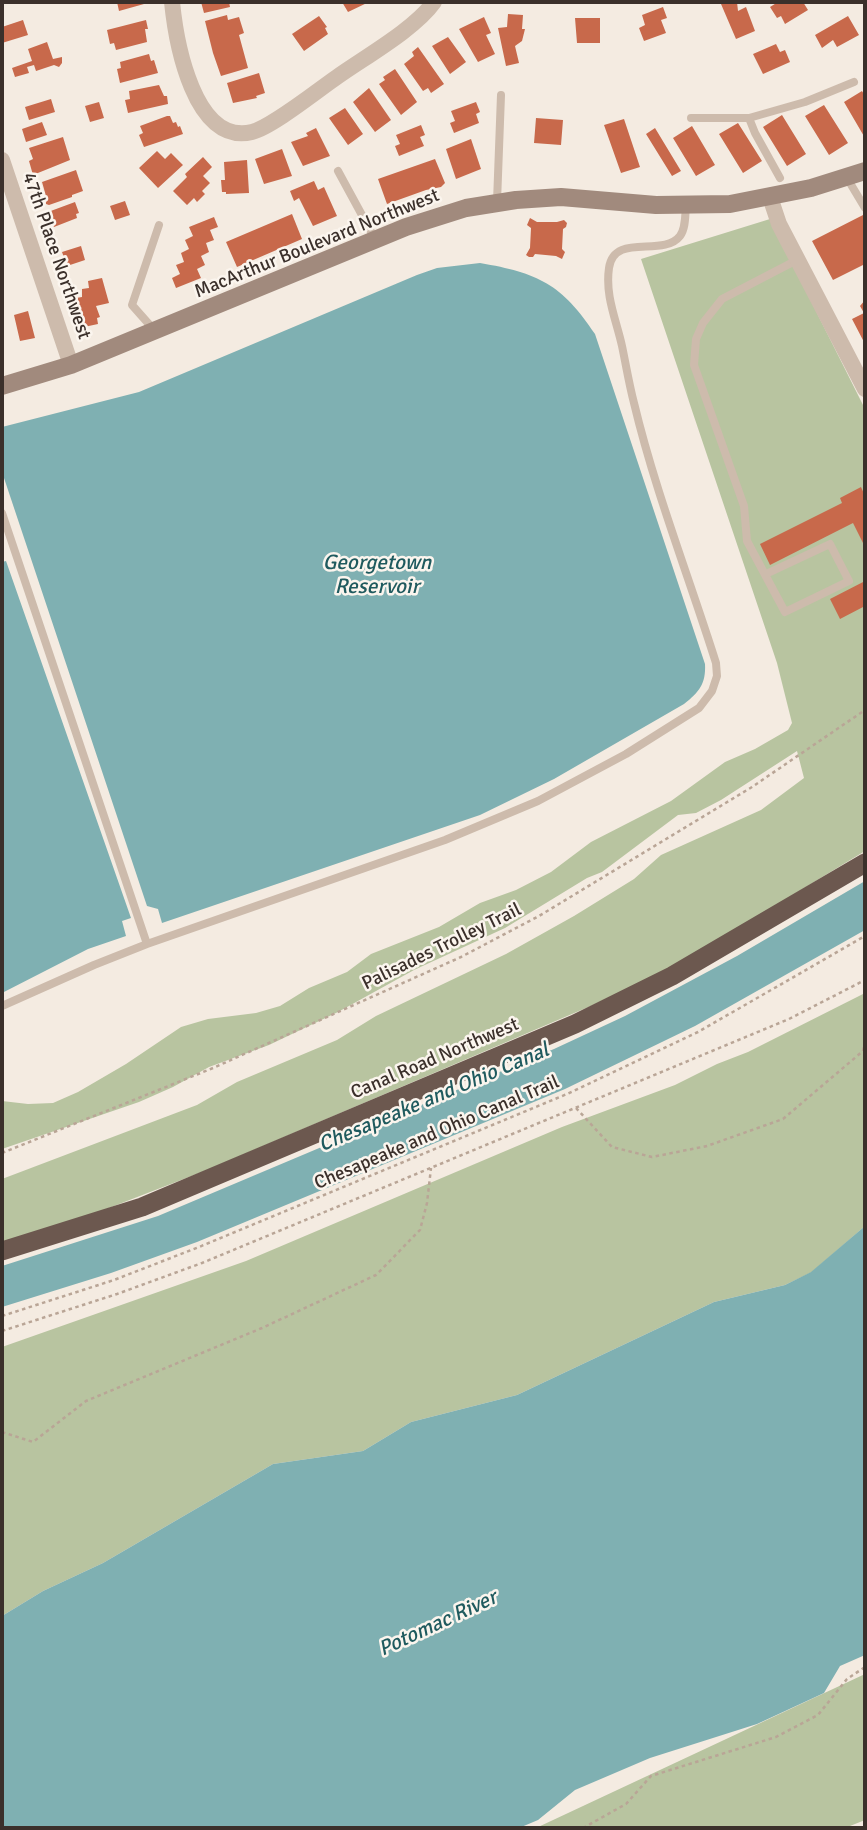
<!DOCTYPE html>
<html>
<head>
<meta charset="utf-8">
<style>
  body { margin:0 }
  #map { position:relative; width:867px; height:1830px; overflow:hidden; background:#f4ebe1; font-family:Signika,sans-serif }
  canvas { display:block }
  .frame { position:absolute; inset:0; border:4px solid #3b302b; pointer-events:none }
</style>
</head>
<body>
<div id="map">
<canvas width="867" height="1830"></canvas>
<div class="frame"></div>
</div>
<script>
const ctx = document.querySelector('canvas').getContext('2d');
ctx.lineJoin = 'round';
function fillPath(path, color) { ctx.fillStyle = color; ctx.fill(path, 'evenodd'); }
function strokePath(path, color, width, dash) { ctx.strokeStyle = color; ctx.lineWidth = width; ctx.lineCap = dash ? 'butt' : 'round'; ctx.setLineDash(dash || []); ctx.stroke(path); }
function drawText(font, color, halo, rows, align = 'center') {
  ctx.font = font + ' Signika,sans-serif'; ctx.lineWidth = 5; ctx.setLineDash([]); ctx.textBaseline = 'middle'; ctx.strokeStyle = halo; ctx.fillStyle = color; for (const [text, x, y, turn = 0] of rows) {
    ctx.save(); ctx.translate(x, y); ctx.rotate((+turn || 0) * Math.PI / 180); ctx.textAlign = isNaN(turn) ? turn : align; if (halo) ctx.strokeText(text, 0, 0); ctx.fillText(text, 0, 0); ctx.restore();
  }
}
fillPath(new Path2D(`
  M770 219 865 409V851L684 961 593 1005 207 1170 83 1218 2 1242V1179L197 1105 237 1082 337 1040 376 1016 506 954 574 916 634 879 661 855 761 810 804 778 797 751 721 800 696 813 678 815 602 872 587 878 505 928 414 970 338 1012 269 1045 209 1067 173 1087 139 1102 2 1149V1101L28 1104 53 1103 78 1092 126 1064 181 1027 208 1019 256 1013 280 1006 309 988 347 972 371 954 439 927 480 903 516 890 551 872 591 842 671 801 725 762 755 749 788 730 792 723 777 663 641 259Z
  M865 993V1226L812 1272 785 1285 714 1302 517 1395 411 1422 363 1451 273 1464 103 1563 43 1591 2 1616V1347L246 1261 562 1127 675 1085 717 1064 748 1052Z
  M865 1674V1820L845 1828H536Z`), '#b8c4a0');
fillPath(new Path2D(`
  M480 263C538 273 562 284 595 334L705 664C706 684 699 692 684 704L554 779 480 815 162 923 158 909 147 906 2 472V449L4 447 2 427 139 392 417 275 437 268Z
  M6 561 131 918 122 921 126 936 88 949 2 993V562Z
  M865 881V930L695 1026 565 1089 197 1242 111 1273 2 1307V1266L158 1216 554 1049 625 1016 737 956Z
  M865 1226V1655L840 1666 824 1693 757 1724 650 1758 575 1790 538 1820 519 1828H2V1616L43 1591 103 1563 273 1464 363 1451 411 1422 517 1395 714 1302 785 1285 811 1272Z`), '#7fb0b2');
fillPath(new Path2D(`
  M117 2H144V4L119 11Z
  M201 2H229L230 7 204 13Z
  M342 2H369L348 12Z
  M726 2H737L738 11 746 7 755 31 736 39 721 4Z
  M778 2H803L808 10 785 24 781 16 777 18 770 7Z
  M663 7 667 18 661 20 666 33 644 41 639 28 645 25 642 15Z
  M508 14 523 15 522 29H525L522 41 515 46 519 63 506 66 498 28 507 27Z
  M227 15 228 20 239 17 244 33 239 35 248 68 221 76 213 53 205 21Z
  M319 16 327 27 325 28 328 34 304 51 292 34Z
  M848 16 859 35 837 47 833 40 822 48 815 35Z
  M484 17 491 33 486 35 495 54 478 62 459 29Z
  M575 18H600V43H577Z
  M23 20 28 35 2 43V27Z
  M146 20 148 29H145L147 42 116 50 114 43 110 44 107 30Z
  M448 37 466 62 450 74 432 46Z
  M47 42 53 59 62 57V63L59 67 54 65 36 71 34 65 27 67 29 73 15 77 12 68 32 61 28 49Z
  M776 44 780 52 785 50 790 62 763 74 753 54Z
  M418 47 444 84 431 93 428 88 423 91 404 64 414 56 412 52Z
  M149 54 151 61 154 60 158 73 120 83 117 69 121 68 120 62Z
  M395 69 417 102 401 115 379 84 385 80 383 77Z
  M259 73 265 93 256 96 257 98 233 103 227 83Z
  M159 85 164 96H167L168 104 128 113 125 100 130 99 129 91Z
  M369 88 391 120 375 132 353 102Z
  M862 91 865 96V138L844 102Z
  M51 99 55 112 29 120 25 107Z
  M99 102 104 118 90 122 85 106Z
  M476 102 480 112 476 114 479 123 454 133 450 123 455 121 451 111Z
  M824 105 848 143 829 155 805 116Z
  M345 108 363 134 348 145 329 118Z
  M782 115 806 154 787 166 763 127Z
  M167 116H170L173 123 176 122 178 127 180 126 183 134 144 147 139 135 143 133 140 126Z
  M536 118 563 120 561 145 534 143Z
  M624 119 640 167 621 173 604 125Z
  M42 122 47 135 26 142 22 129Z
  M738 123 762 161 743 173 719 134Z
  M421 125 425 135 420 137 424 146 399 156 395 146 400 144 396 135Z
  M692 126 715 165 696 176 673 138Z
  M316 128 330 156 303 166 291 142 308 136 306 133Z
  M655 128 681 171 672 176 646 134Z
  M63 137 70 160 33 175 29 161 33 159 29 148Z
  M471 139 481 169 456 179 446 149Z
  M282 149 292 176 264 184 255 159Z
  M157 151 165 159 171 153 183 165 158 188 139 168Z
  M203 157 212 167 203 176 210 183 202 191 205 194 197 202 194 198 187 205 173 191 187 177 185 174Z
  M435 159 445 183 441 187 426 190 387 204 378 179Z
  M247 160 249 193 226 194V192H222L221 180H225L224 162Z
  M76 170 83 191 72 195V197L49 205 46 204V196L42 182Z
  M314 181 318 190 324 187 337 216 313 226 299 198 294 201 290 191Z
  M125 201 130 215 115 220 110 206Z
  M75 202 79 213 76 214 77 218 54 227 48 212Z
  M292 214 302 239 237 267 226 242Z
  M865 214V264L833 280 812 241Z
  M214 217 218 227 210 230 214 240 206 243 209 252 201 256 205 265 197 269 201 278 176 288 172 278 180 274 176 265 184 262 181 253 189 249 185 240 193 236 189 227Z
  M530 218 537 222H557L564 220 567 223 566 227 563 229 562 249 565 252 562 259 556 256 535 254 533 257H529L526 255 530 248 531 228 527 225Z
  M81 246 85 260 67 266 62 252Z
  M102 278 109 303 96 306 100 317 97 318 98 324 84 327 76 298 82 297V289L89 288 88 281Z
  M865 300V344L852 319 864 313 860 306Z
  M28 311 35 338 20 341 14 315Z
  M861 487 865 496V547L853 523 770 565 760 544 842 503 840 498Z
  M865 581V606L840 619 830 599Z`), '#c8694b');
strokePath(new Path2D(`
  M576 1108 612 1147 652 1157 707 1146 783 1119 863 1051 865 1042
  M2 1153 213 1068 461 957 539 916 752 787 865 710
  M2 1316 114 1280 199 1247 567 1094 698 1032 865 936
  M2 1331 117 1294 202 1263 789 1019 865 980
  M2 1432 33 1442 86 1401 262 1328 376 1275 420 1230 427 1203 431 1168
  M583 1828 626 1804 651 1776 776 1737 818 1715 847 1679 865 1667`), '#b9a596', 2.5, [3.5, 3.5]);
strokePath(new Path2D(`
  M691 118H749
  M338 171 375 239
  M780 178 755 133 749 118 805 102 854 82
  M847 178 865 208
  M497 202 501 95
  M155 331 132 305 159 225
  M2 513 147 944
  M766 574 830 544 849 581 785 612 747 541 744 506 694 365 696 339 703 323 722 299 797 260
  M2 1006 94 965 147 944 445 840 538 801 626 754 699 708 712 691 717 676 716 663C689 577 655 491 634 403 629 384 626 365 622 346 616 319 605 296 609 268 614 232 663 258 680 236 686 228 685 215 686 205`), '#cdbbac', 8);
strokePath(new Path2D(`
  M172 2C176 42 194 146 252 132 272 127 318 90 337 77 365 57 415 29 434 2
  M2 160 71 365
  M770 197 779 224 865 389`), '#cdbbac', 16);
strokePath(new Path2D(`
  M2 386 71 365 406 227 466 208 516 200 561 197 656 205 730 204 811 188 865 171`), '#a18a7d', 18);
strokePath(new Path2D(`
  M2 1251 142 1207 575 1024 672 976 865 863`), '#6c584f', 19);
drawText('19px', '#3b302b', '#fbf5ee', [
  ["MacArthur Boulevard Northwest",317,244,-22],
  ["47th Place Northwest",56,256,71],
  ["Palisades Trolley Trail",442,947,-26],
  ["Canal Road Northwest",435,1059,-23],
  ["Chesapeake and Ohio Canal Trail",437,1133,-23]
]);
drawText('italic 21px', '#1f5a5e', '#fbf5ee', [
  ["Georgetown",377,563],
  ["Reservoir",377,587],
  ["Chesapeake and Ohio Canal",434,1098,-23],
  ["Potomac River",438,1624,-25]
]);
</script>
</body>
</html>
